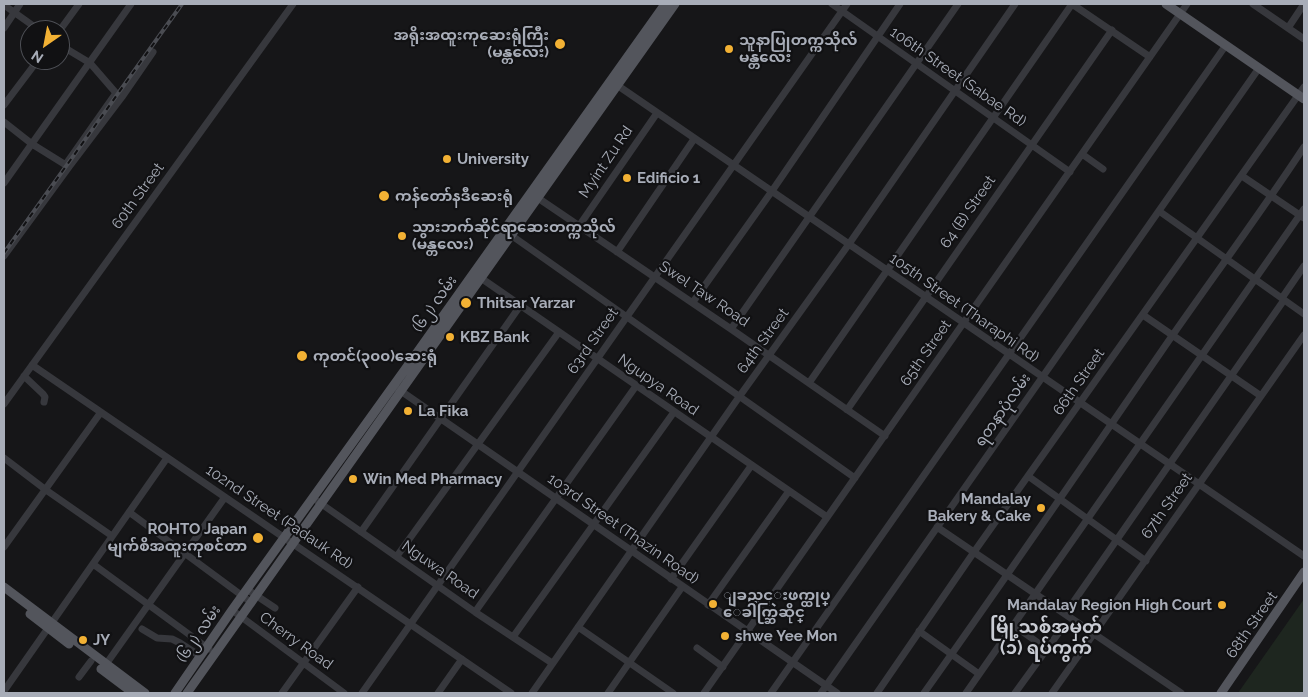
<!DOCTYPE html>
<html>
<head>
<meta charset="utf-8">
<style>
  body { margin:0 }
  #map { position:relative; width:1308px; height:697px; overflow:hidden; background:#161618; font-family:Raleway,sans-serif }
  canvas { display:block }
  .frame { position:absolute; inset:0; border:5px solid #a8adb8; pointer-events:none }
  .north { position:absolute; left:20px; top:20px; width:50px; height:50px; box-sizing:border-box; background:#111113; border:1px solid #4d4f55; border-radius:50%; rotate:213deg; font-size:14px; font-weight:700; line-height:20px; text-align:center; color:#a8adb8 }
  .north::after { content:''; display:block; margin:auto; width:18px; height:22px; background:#f2b134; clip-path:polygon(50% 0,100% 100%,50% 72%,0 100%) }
</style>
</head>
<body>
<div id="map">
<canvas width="1308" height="697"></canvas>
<div class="frame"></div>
<div class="north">N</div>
</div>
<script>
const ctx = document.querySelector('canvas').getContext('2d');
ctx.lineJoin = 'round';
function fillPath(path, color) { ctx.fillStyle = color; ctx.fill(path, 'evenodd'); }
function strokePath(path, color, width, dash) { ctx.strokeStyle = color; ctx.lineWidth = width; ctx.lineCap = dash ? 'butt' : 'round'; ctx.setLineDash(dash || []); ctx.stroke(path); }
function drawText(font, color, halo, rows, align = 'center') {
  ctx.font = font + ' Raleway,"Noto Sans Myanmar",sans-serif'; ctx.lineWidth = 4.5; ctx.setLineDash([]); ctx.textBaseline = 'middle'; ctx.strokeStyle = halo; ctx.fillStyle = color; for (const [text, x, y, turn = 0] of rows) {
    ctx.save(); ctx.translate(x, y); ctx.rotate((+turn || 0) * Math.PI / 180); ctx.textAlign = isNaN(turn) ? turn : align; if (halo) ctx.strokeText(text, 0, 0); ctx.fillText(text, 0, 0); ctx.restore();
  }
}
fillPath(new Path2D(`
  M1304 599V693H1238Z`), '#1e261f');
strokePath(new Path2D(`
  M832 4 1070 172
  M1072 4 1150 57
  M1253 4 1304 39
  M4 5 39 30
  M4 28 20 4
  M1288 28 1304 4
  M60 30 79 4
  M60 45 90 63 116 93 66 164
  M614 83 1304 556
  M4 105 38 60
  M4 122 32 144 69 167 4 256
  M1082 154 1103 169
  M69 167 122 97 153 52
  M1242 176 1304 218
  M4 183 131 4
  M535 196 731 329 885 436
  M1159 211 1304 314
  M579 226 657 113
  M508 233 855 478
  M617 252 694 139
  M478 276 827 517
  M1282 298 1304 266
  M693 302 772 191 900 4
  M1143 315 1261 396
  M731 329 958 4
  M32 365 511 693
  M24 376 43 394 45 397 44 402
  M809 383 1072 4
  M398 389 837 693
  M4 404 293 4
  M847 410 1112 30
  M4 458 46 490 112 536
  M1028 476 1146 561
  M313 498 475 612 552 663
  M129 512 252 603
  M937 527 1181 693
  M361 532 520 306
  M4 547 101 412
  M397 556 559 332
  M93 564 209 649
  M671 579 751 466
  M248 590 275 608
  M708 605 789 491
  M232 610 344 693
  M475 612 636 386
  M1065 614 1284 300
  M1013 625 1047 649
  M578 627 673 693
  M142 629 157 638 172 639 180 643 200 656
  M919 631 979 674
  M513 637 674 412
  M697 648 723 667
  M104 667 225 497
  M79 677 91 661
  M4 691 167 458
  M282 693 358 587
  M362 693 847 4
  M438 693 462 659
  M532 693 739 397 849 244 1015 4
  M608 693 682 587
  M704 693 1187 4
  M771 693 1226 45
  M821 693 1259 68
  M877 693 974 552 1304 87
  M924 693C1008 575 1090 455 1172 336 1216 273 1262 211 1304 147
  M966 693 1304 209
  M1015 693 1060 631
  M1052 693 1304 335`), '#37383d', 7);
strokePath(new Path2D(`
  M1166 4 1304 99
  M4 587 145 693
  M30 614 69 644
  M101 669 133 693
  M175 693 232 610 404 371 665 4
  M187 693 675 4
  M1221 693 1304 572`), '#53555c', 9);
const rail = new Path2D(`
  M4 253 182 4`);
strokePath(rail, '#4a4c52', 4);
strokePath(rail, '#111113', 2, [5.5]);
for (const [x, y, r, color] of [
  [560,44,6,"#f2b134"],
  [729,49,5,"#f2b134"],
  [447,159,5,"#f2b134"],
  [627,178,5,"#f2b134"],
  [384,196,6,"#f2b134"],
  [402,236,5,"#f2b134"],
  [466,303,6,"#f2b134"],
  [450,337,5,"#f2b134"],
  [302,356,6,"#f2b134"],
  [408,411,5,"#f2b134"],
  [353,479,5,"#f2b134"],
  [1041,508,5,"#f2b134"],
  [258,538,6,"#f2b134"],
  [713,604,5,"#f2b134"],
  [1222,605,5,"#f2b134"],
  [725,636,5,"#f2b134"],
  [83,640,5,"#f2b134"]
]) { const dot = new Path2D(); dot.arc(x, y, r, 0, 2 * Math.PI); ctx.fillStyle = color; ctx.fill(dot); strokePath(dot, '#111113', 2); }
drawText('bold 15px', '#a8adb8', '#111113', [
  ["အရိုးအထူးကုဆေးရုံကြီး",549,35,"right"],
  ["(မန္တလေး)",549,52,"right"],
  ["သူနာပြုတက္ကသိုလ်",739,40],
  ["မန္တလေး",739,57],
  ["University",457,159],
  ["Edificio 1",637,178],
  ["ကန်တော်နဒီဆေးရုံ",395,196],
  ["သွားဘက်ဆိုင်ရာဆေးတက္ကသိုလ်",412,227],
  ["(မန္တလေး)",412,244],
  ["Thitsar Yarzar",477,303],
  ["KBZ Bank",460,337],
  ["ကုတင်(၃၀၀)ဆေးရုံ",313,356],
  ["La Fika",418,411],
  ["Win Med Pharmacy",363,479],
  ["Mandalay",1031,499,"right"],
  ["Bakery & Cake",1031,516,"right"],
  ["ROHTO Japan",247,529,"right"],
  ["မျက်စိအထူးကုစင်တာ",247,546,"right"],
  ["ျခည္လင္းဖက္ထုပ္",723,595],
  ["ေခါက္ဆြဲဆိုင္",723,612],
  ["Mandalay Region High Court",1212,605,"right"],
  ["shwe Yee Mon",735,636],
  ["JY",93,640]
], 'left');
drawText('15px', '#a8adb8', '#111113', [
  ["106th Street (Sabae Rd)",958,77,35],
  ["Myint Zu Rd",606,162,-56],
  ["60th Street",138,196,-54],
  ["64 (B) Street",968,212,-55],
  ["Swel Taw Road",704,294,34],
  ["(၆၂) လမ်း",435,304,-55],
  ["105th Street (Tharaphi Rd)",964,308,35],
  ["63rd Street",593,341,-55],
  ["64th Street",763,341,-54],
  ["65th Street",926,353,-55],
  ["66th Street",1079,382,-55],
  ["Ngupya Road",658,385,35],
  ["ရတနာပုံလမ်း",1003,410,-55],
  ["67th Street",1167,506,-55],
  ["102nd Street (Padauk Rd)",279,517,34],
  ["103rd Street (Thazin Road)",623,529,35],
  ["Nguwa Road",440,570,35],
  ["68th Street",1252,625,-55],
  ["(၆၂) လမ်း",199,634,-56],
  ["Cherry Road",296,641,36]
]);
drawText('bold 18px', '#c9ccd4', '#111113', [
  ["မြို့သစ်အမှတ်",1046,628],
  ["(၁) ရပ်ကွက်",1046,649]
]);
</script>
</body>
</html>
